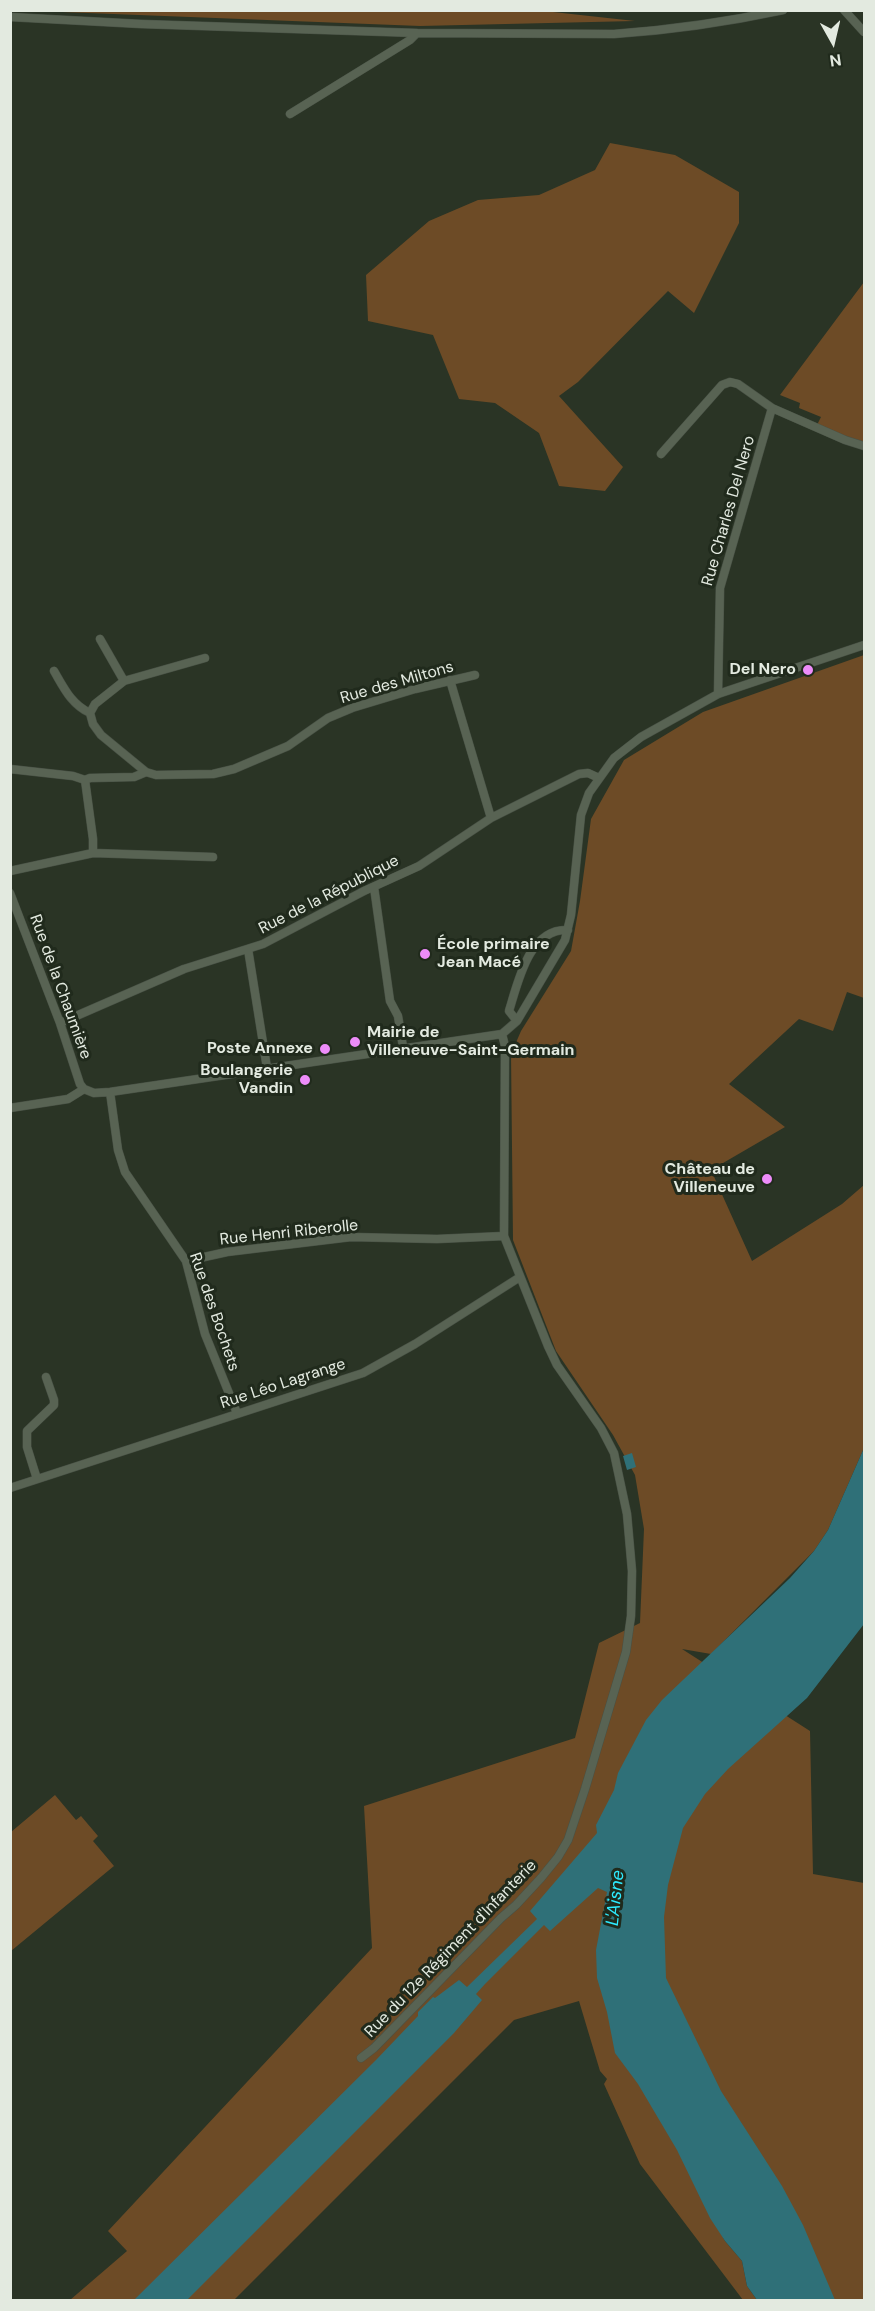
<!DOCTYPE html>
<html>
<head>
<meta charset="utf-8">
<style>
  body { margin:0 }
  #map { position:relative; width:875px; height:2311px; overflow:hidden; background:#2a3425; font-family:"DM Sans",sans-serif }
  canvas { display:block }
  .frame { position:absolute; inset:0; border:12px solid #e3eae0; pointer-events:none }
  .north { position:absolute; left:803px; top:12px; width:60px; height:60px; -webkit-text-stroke:4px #202a1c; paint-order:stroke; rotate:172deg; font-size:16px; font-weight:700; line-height:24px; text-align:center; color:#e3eae0 }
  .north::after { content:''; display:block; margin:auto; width:21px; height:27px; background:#e3eae0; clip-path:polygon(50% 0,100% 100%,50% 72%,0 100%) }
</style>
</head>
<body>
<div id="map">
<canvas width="875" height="2311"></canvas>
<div class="frame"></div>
<div class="north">N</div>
</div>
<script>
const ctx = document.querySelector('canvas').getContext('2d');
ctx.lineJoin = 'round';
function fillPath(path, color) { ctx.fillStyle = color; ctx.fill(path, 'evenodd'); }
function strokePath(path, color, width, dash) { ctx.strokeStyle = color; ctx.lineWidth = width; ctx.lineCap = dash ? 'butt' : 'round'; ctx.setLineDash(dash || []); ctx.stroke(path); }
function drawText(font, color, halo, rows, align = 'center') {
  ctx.font = font + ' "DM Sans",sans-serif'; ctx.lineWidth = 6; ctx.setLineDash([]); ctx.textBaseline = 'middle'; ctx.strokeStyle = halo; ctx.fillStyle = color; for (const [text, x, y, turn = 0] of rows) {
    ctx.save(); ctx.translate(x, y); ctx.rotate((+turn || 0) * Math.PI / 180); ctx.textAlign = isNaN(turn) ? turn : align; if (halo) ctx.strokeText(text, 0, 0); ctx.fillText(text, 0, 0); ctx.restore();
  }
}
fillPath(new Path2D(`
  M11 10 544 11 635 21 420 26Z
  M610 143 675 155 739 192V223L694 313 668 291 578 382 559 396 623 467 605 491 559 486 539 433 495 403 459 399 433 335 368 321 366 275 429 221 478 200 539 195 595 170Z
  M864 282V444L817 425 821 417 799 408 800 403 780 395Z
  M864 655V998L847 992 833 1031 799 1019 729 1084 785 1127 711 1170 752 1261 842 1204 864 1185V1448L828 1530 814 1551 711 1654 682 1649 810 1731 813 1874 864 1883V2300H784L700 2196 725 2241 742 2261 747 2286 757 2300H743L640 2164 604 2084 607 2079 600 2071 579 2001 514 2020 234 2300H70L127 2251 108 2231 372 1948 364 1806 575 1738 599 1643 640 1623 644 1529 635 1475 613 1435 556 1351 513 1240 511 1054 521 1031 571 951 580 901 591 819 624 760 703 712Z
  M55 1795 76 1820 81 1816 98 1836 93 1841 114 1866 11 1951V1832Z`), '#6d4b26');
fillPath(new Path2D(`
  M864 1448V1624L807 1698 728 1769 705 1794 683 1828 668 1885 664 1917 666 1978 721 2091 782 2186 803 2225 835 2300H757L747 2286 742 2261 725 2241 710 2218 677 2150 638 2084 615 2053 607 2012 597 1978 596 1950 607 1892 598 1888 550 1931 544 1925 485 1984 476 1994 482 2000 454 2033 187 2300H134L376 2060 418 2016V2012L433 1997 435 1998 459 1980 467 1987 537 1919 530 1911 597 1833 596 1825 614 1790 618 1773 646 1720 662 1700 790 1578 814 1551 828 1530Z
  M632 1453 636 1467 627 1470 623 1456Z`), '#2f7078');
const street = new Path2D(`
  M844 10 864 32
  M10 17 141 24 417 33
  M290 114 410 40 417 33 614 34C671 30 727 22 783 10
  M661 454 722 385 730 382 738 384 772 408 845 440 864 446
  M100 639 124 681 205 658
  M54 671C64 688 71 704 90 713L93 724 101 735 146 772 156 775 213 774 234 769 288 746 328 718 352 708 415 689 475 675
  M450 680 491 818
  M718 694 720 588 772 408
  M90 713 95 704 124 681
  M10 769 73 776 85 780 93 839V853
  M85 780 90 778 134 777 146 772
  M10 871 93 853 213 857
  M374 887 390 1001 398 1016 403 1047
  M10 893 60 1023 80 1084 84 1089
  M248 949 267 1068
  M517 1021 509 1011C518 982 529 928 568 930
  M60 1023 184 969 263 944 364 891 419 866 491 818 579 774 588 773 599 778
  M84 1089 94 1093 110 1092 502 1034 517 1021 565 940 571 915 581 815 589 793 614 758 641 737 718 694 864 645
  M110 1092 118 1150 125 1172 186 1261 205 1334 237 1413
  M10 1108 68 1099 84 1089
  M186 1261 227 1252 351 1237 437 1239 504 1236
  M37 1479 27 1447V1431L54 1405V1400L46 1377
  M10 1488 363 1373 415 1344 520 1277
  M361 2058 374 2048 501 1918 516 1905 541 1878 558 1857 568 1840 585 1789 626 1652 631 1616 632 1571 627 1514 614 1453 601 1428 557 1365 548 1346 504 1236 505 1046 502 1034`);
strokePath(street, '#485145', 9);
strokePath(street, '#586353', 8);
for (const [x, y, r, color] of [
  [808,670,6,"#ed8cf9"],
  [425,954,6,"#ed8cf9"],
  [355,1042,6,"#ed8cf9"],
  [325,1049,6,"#ed8cf9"],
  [305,1080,6,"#ed8cf9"],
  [767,1179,6,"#ed8cf9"]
]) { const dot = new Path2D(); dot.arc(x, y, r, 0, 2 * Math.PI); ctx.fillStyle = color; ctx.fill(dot); strokePath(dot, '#202a1c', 2); }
drawText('16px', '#e3eae0', '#202a1c', [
  ["Rue Charles Del Nero",729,511,-74],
  ["Rue des Miltons",397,683,-16],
  ["Rue de la République",329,895,-27],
  ["Rue de la Chaumière",60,987,70],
  ["Rue Henri Riberolle",289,1233,-6],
  ["Rue des Bochets",214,1312,71],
  ["Rue Léo Lagrange",283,1384,-18],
  ["Rue du 12e Régiment d'Infanterie",451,1949,-46]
]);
drawText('bold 16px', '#e3eae0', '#202a1c', [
  ["Del Nero",796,670],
  ["École primaire",437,945,"left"],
  ["Jean Macé",437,963,"left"],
  ["Mairie de",367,1033,"left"],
  ["Villeneuve-Saint-Germain",367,1051,"left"],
  ["Poste Annexe",313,1049],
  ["Boulangerie",293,1071],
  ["Vandin",293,1089],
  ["Château de",755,1170],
  ["Villeneuve",755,1188]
], 'right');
drawText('italic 18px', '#2debff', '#202a1c', [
  ["L'Aisne",616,1898,-84]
]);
</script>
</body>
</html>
